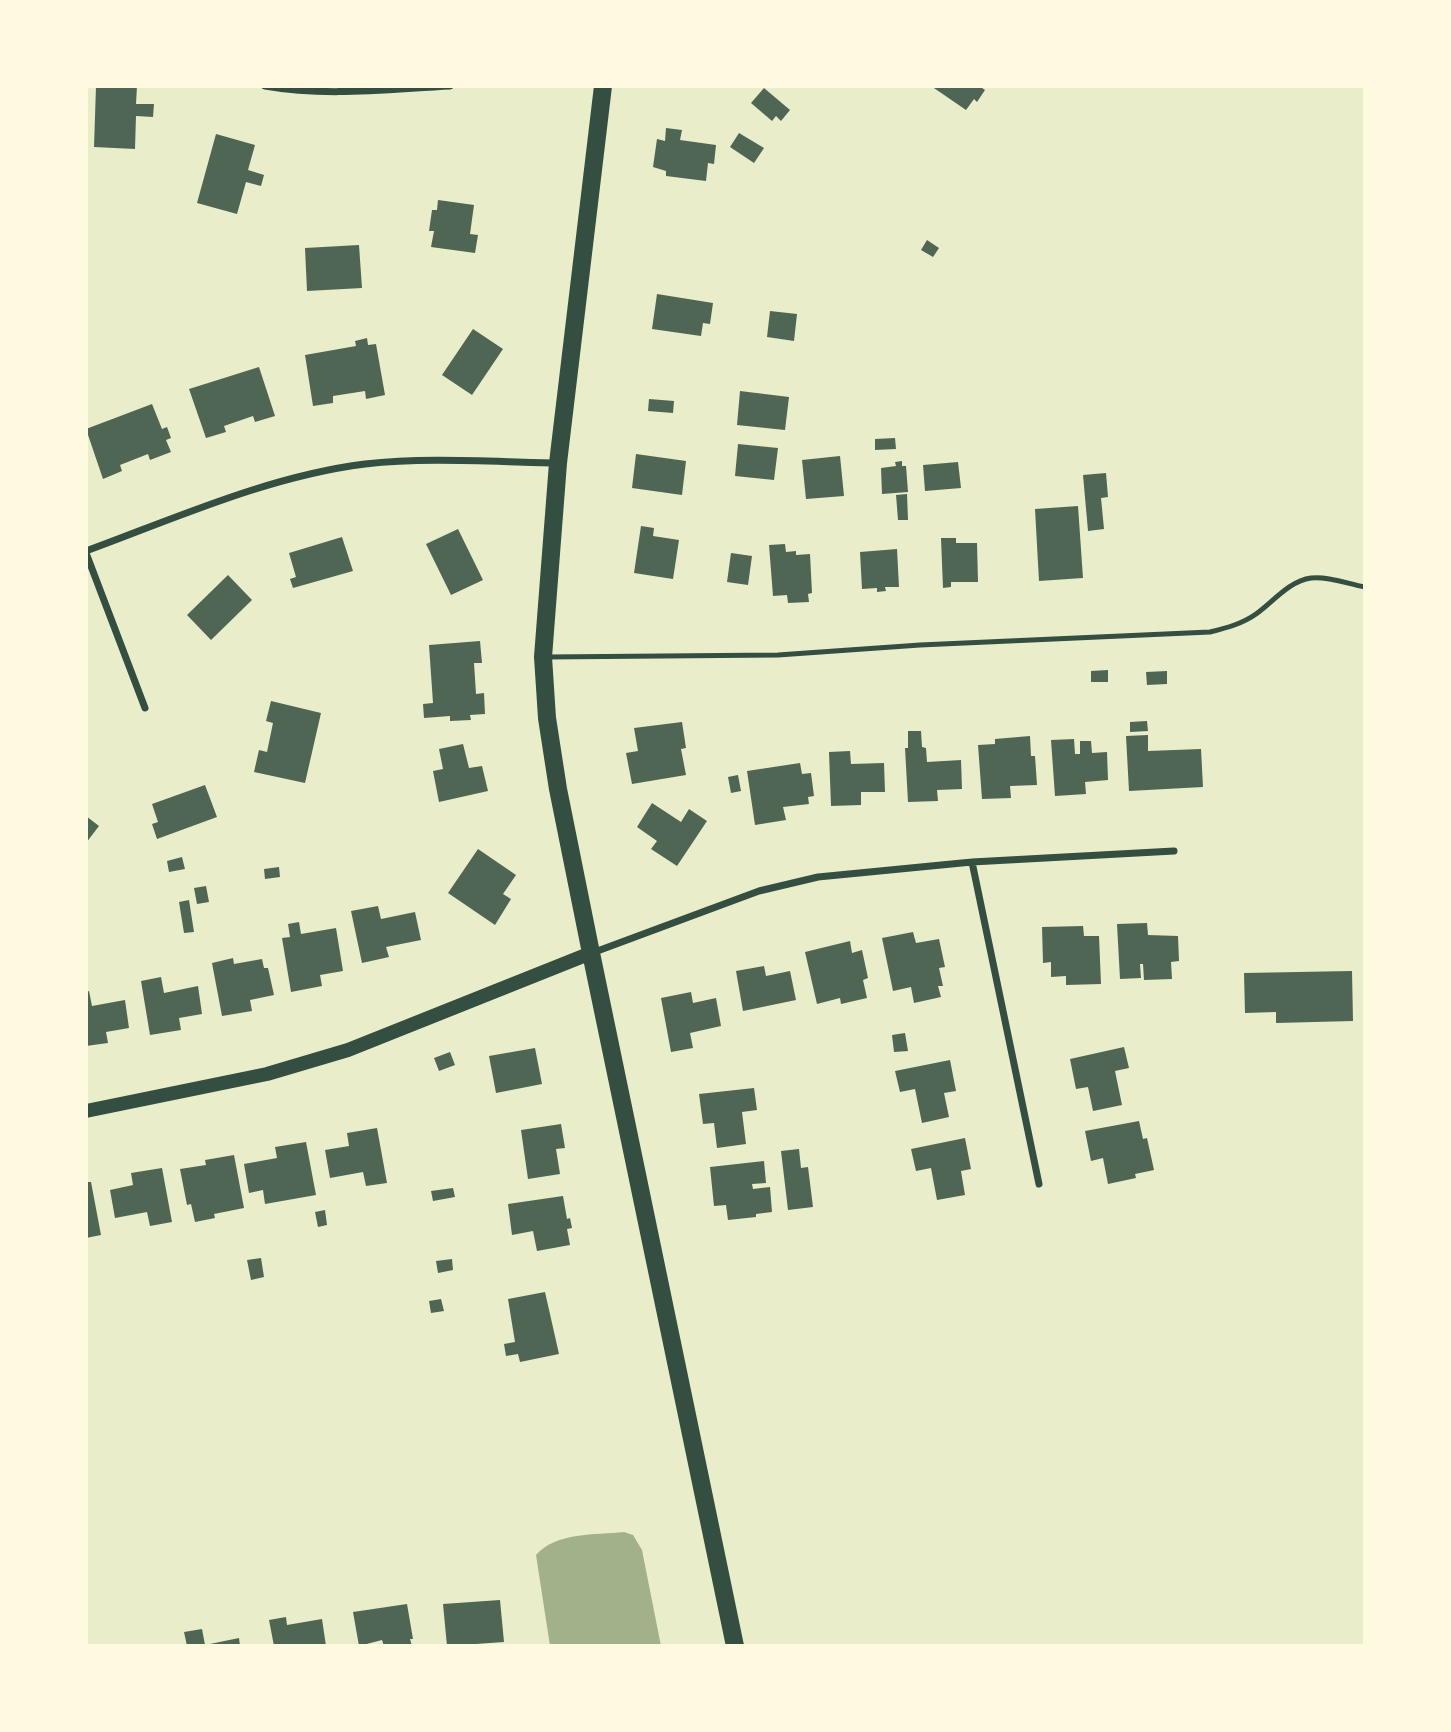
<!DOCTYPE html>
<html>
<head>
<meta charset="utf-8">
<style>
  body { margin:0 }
  #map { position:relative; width:1451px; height:1732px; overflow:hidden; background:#e9edc9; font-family:"Open Sans",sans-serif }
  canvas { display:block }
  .frame { position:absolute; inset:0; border:88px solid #fefae0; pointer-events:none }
</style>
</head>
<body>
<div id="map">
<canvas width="1451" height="1732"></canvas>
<div class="frame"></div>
</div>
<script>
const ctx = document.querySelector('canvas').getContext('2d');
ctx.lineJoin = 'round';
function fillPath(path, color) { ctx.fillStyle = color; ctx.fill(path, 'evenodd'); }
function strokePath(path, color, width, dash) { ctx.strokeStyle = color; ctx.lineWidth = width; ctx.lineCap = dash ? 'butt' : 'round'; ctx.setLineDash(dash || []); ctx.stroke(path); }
fillPath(new Path2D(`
  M624 1532 633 1535 642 1550 661 1646H550L536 1555C556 1532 595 1535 624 1532Z`), '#a3b18a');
fillPath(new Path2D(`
  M96 86H137L136 104H154L153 117 136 116 135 149 94 147Z
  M931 86H984L982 88 985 90 977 102 974 99 966 110Z
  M764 88 790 110 781 121 776 116 772 121 751 103Z
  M666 128 682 130 680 140 716 145 714 164 708 163 706 181 666 176V171L653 167 657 139 665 141Z
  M739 133 764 148 754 163 730 147Z
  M216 134 255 145 248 170 264 175 261 186 246 182 237 214 197 203Z
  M438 200 474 205 470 234 478 235 475 253 431 247 434 231H429L432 210H437Z
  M927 240 939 248 933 257 921 250Z
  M359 245 362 288 307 291 305 248Z
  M657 294 713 303 710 324 703 323 701 336 652 329Z
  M770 311 797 314 794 341 767 337Z
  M473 329 503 349 472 395 442 375Z
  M367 338 368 345 376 344 385 395 366 399 365 391 333 396V403L313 406 305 355 356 346 355 341Z
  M259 367 275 416 255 422 253 416 224 426 226 432 206 438 189 389Z
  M740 391 789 397 785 430 737 425Z
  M649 399 674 401 673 413 648 411Z
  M152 404 162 429 167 427 171 438 166 440 171 452 150 460 148 454 120 465 122 471 103 479 86 429Z
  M895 438 896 449 875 450V439Z
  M738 444 778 448 774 480 735 476Z
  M636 454 686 461 682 495 632 488Z
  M840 456 844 496 806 499 802 460Z
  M902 461V466H906L908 492 882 494 881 468 896 466 895 462Z
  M958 462 961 488 925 491 923 465Z
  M1106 473 1108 497 1101 498 1104 529 1088 531 1083 475Z
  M907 494 908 520H898L896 495Z
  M1078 506 1083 578 1039 581 1035 509Z
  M641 526 654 528 653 536 679 540 673 579 634 573Z
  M458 529 483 580 451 595 426 544Z
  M342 537 353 571 293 588 290 579 296 577 289 553Z
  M941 538H956V543H977L978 582H951V587L943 588Z
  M785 544 786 552 796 551V555L810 554 812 593 808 594 809 602 788 603 787 595 773 596 769 545Z
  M897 549 899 587H885L886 591 877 592V588L862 589 860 552Z
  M731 553 752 556 748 585 727 582Z
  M228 575 252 600 211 640 187 615Z
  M480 641 482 663H474L476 694 484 693 485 714 470 715 471 720 450 721V716L424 718 423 704 433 703 429 645Z
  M1108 670V682H1091V671Z
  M1167 671V684L1147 685 1146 672Z
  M271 701 321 713 305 783 254 772 259 750 267 752 273 723 266 721Z
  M1147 721 1148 731 1130 732V722Z
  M682 722 686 748 681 749 686 775 632 784 626 753 638 751 634 728Z
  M908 731H921L922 747 926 748 927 762 961 760 962 789 937 790 938 801 908 802 905 748H908Z
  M1148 735V751L1201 749 1203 787 1129 791 1126 736Z
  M1030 736 1031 756H1035L1037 785 1010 786 1011 798 982 799 978 745 995 744V739Z
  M1074 739 1075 754H1080V741H1091L1092 753 1107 752 1108 780 1085 782 1086 794 1055 796 1051 740Z
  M463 744 469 768 482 766 488 791 439 802 433 771 443 769 439 749Z
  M850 751 851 764 884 763 885 792H861V805L831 806 829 752Z
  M800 763 802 774 811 773 814 796 808 797 809 804 783 807 786 820 755 825 747 771Z
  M738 775 741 791 731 793 728 777Z
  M205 785 217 817 157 839 152 824 158 822 152 804Z
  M652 803 681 822 689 809 707 821 677 866 651 849 657 841 637 827Z
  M86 816 99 826 86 843Z
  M478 849 516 875 503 894 511 899 495 925 448 893Z
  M182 857 185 869 169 872 167 861Z
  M279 867 280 877 265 879 264 869Z
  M206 886 209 902 197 904 194 888Z
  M189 900 194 932 184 933 179 902Z
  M378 906 381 919 415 912 421 940 386 947 389 957 362 963 351 911Z
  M299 922 301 934 336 928 343 971 320 975 322 986 291 992 282 938 290 937 288 924Z
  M1147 923 1148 935 1178 936 1179 961 1171 962 1172 979 1144 980 1143 964H1140L1141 978 1120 979 1117 924Z
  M1083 926 1084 936H1099L1101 984 1066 985V976L1051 977V962L1043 963 1042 927Z
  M913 932 916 943 939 939 945 967 939 968 943 986H938L941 997 914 1003 911 987 893 991 882 938Z
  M850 941 852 953 862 950 868 978 863 980 867 998 841 1004 840 998 817 1004 805 952Z
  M233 958 234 964 262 959 264 968H268L274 995 250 1000 252 1011 222 1016 212 963Z
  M764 966 766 976 790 971 796 1000 743 1011 736 971Z
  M1352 971 1353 1021 1276 1023V1012L1245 1013 1244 973Z
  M161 977 164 993 198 986 202 1014 179 1018 181 1030 150 1035 141 981Z
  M89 991 92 1006 125 1000 129 1028 106 1032 108 1043 86 1046V992Z
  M691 992 693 1003 716 998 721 1026 690 1033 693 1048 671 1052 661 998Z
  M905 1033 908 1051 894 1052 892 1035Z
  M1124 1047 1129 1068 1115 1071 1122 1105 1093 1111 1088 1087 1076 1089 1070 1059Z
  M535 1048 542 1084 496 1093 489 1056Z
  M450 1052 455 1065 439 1071 434 1058Z
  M950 1060 956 1091 944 1093 949 1117 922 1123 915 1089 900 1092 895 1071Z
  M754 1088 757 1110 742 1112 746 1144 717 1148 714 1123 703 1124 699 1094Z
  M1139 1121 1143 1139 1147 1138 1154 1170 1135 1174 1136 1178 1108 1184 1103 1158 1091 1161 1085 1131Z
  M561 1124 565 1148 556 1149 560 1174 528 1179 521 1130Z
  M377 1128 387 1183 366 1186 363 1172 330 1178 325 1150 349 1146 347 1133Z
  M965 1138 971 1169 961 1171 965 1195 937 1200 931 1168 916 1171 911 1149Z
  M306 1142 316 1195 265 1204 263 1190 249 1193 244 1164 277 1158 275 1147Z
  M799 1149 801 1168 808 1167 813 1207 788 1210 781 1151Z
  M234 1155 244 1208 214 1214 215 1218 195 1222 191 1204 187 1205 180 1169 206 1165 205 1160Z
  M764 1161 766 1183 752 1184 753 1189 770 1187 772 1212 756 1214V1217L728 1220 726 1205 714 1206 710 1167Z
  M162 1168 172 1222 150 1226 147 1212 115 1218 110 1190 133 1185 131 1173Z
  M86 1182H91L101 1235 86 1238Z
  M453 1188 455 1197 433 1201 431 1191Z
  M563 1196 567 1219 570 1218 572 1228 567 1229 570 1245 537 1251 533 1231 512 1235 508 1204Z
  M325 1210 327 1225 318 1227 315 1212Z
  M261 1258 264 1277 251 1280 247 1260Z
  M452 1259 453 1270 438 1273 436 1261Z
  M545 1292 559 1354 520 1362 518 1354 506 1356 504 1344 515 1342 508 1299Z
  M441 1299 444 1311 431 1313 429 1301Z
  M500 1600 504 1642 447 1646 443 1604Z
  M407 1604 413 1639H410L412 1646H384L382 1640 359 1646 353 1612Z
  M286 1617 287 1625 322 1619 326 1646H274L269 1620Z
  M202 1629 205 1645 239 1638 240 1646H187L184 1632Z`), '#4f6655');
strokePath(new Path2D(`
  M547 657 778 655 920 645 1210 632C1226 628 1242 624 1256 614 1273 602 1289 581 1311 578 1328 576 1348 584 1365 587`), '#344e41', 5);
strokePath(new Path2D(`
  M265 86C327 97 389 89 450 86
  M86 551C176 518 269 476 365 464 428 457 493 462 557 463
  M86 553 145 708
  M972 862 1039 1184
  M592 953 759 891 818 877 972 862 1174 851`), '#344e41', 7);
strokePath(new Path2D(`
  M86 1111 267 1074 348 1050 591 953`), '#344e41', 14);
strokePath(new Path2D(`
  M603 86 558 463 543 657 547 718 558 789 591 953 735 1646`), '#344e41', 18);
</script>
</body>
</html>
